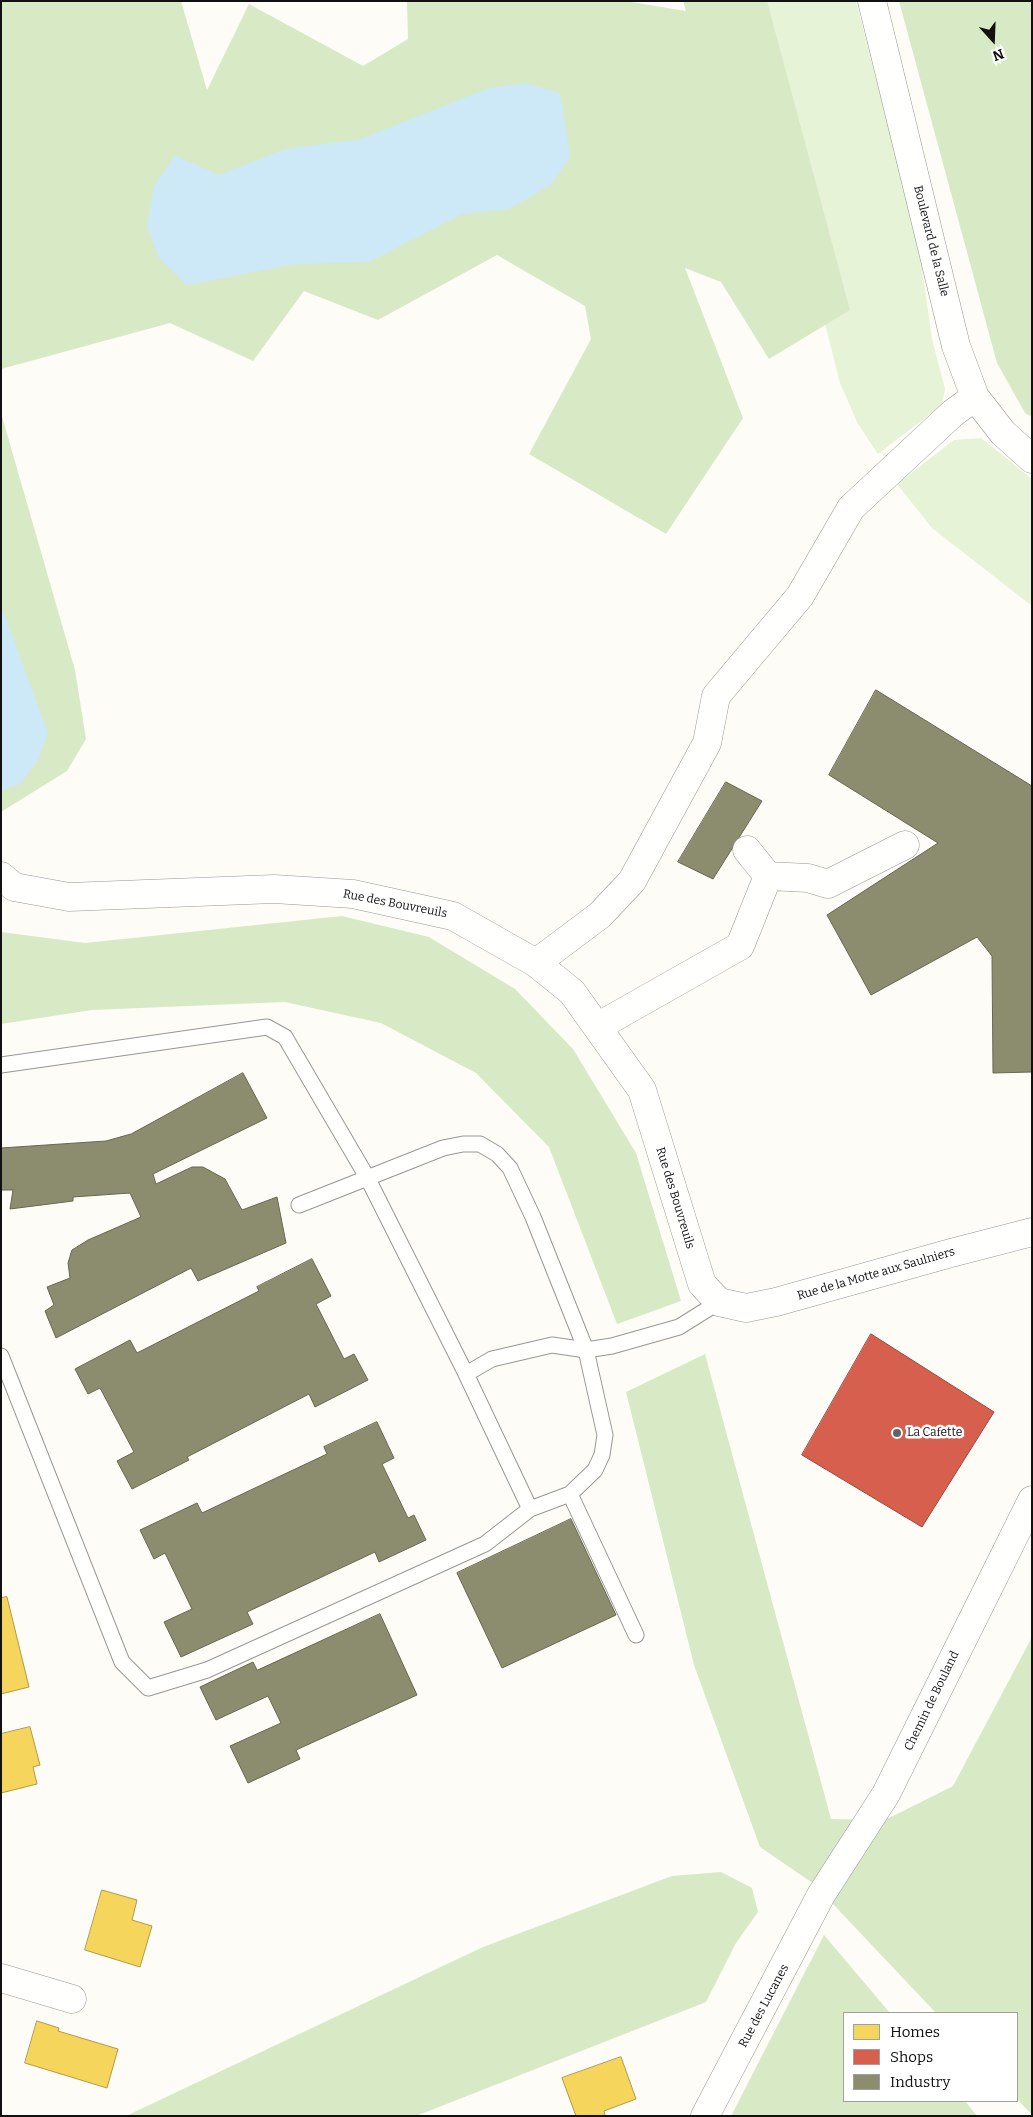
<!DOCTYPE html>
<html>
<head>
<meta charset="utf-8">
<style>
  body { margin:0 }
  #map { position:relative; width:1033px; height:2117px; overflow:hidden; background:#fdfcf7; font-family:Bitter,serif }
  canvas { display:block }
  .frame { position:absolute; inset:0; border:2px solid #111; pointer-events:none }
  .legend { position:absolute; left:843px; top:2012px; width:175px; height:90px; box-sizing:border-box; background:#fff; border:1px solid #a0a0a0; margin:0; padding:6px 9px; list-style:none; font-size:15px; color:#111 }
  .legend li { display:flex; align-items:center; gap:10px; height:25px }
  .legend b { width:25px; border:1px solid #a0a0a0 }
  .north { position:absolute; left:968px; top:15px; width:50px; height:50px; -webkit-text-stroke:4px #fff; paint-order:stroke; rotate:160deg; font-size:14px; font-weight:700; line-height:20px; text-align:center; color:#111 }
  .north::after { content:''; display:block; margin:auto; width:18px; height:22px; background:#111; clip-path:polygon(50% 0,100% 100%,50% 72%,0 100%) }
</style>
</head>
<body>
<div id="map">
<canvas width="1033" height="2117"></canvas>
<div class="frame"></div>
<ul class="legend">
<li><b style="height:14px;background:#f6d55c"></b>Homes</li>
<li><b style="height:14px;background:#d6604d"></b>Shops</li>
<li><b style="height:14px;background:#8c8c6e"></b>Industry</li>
</ul>
<div class="north">N</div>
</div>
<script>
const ctx = document.querySelector('canvas').getContext('2d');
ctx.lineJoin = 'round';
function fillPath(path, color) { ctx.fillStyle = color; ctx.fill(path, 'evenodd'); }
function strokePath(path, color, width, dash) { ctx.strokeStyle = color; ctx.lineWidth = width; ctx.lineCap = dash ? 'butt' : 'round'; ctx.setLineDash(dash || []); ctx.stroke(path); }
function drawText(font, color, halo, rows, align = 'center') {
  ctx.font = font + ' Bitter,serif'; ctx.lineWidth = 5; ctx.setLineDash([]); ctx.textBaseline = 'middle'; ctx.strokeStyle = halo; ctx.fillStyle = color; for (const [text, x, y, turn = 0] of rows) {
    ctx.save(); ctx.translate(x, y); ctx.rotate((+turn || 0) * Math.PI / 180); ctx.textAlign = isNaN(turn) ? turn : align; if (halo) ctx.strokeText(text, 0, 0); ctx.fillText(text, 0, 0); ctx.restore();
  }
}
fillPath(new Path2D(`
  M744 1H856L919 247 932 339 945 389 942 405 878 454 858 424 840 383Z
  M981 438 1032 479V606L932 528 897 484 954 440Z`), '#e7f3d7');
fillPath(new Path2D(`
  M1 1H181L207 90 249 4 363 66 408 39 407 1H625L686 11 683 1H767L850 310 769 359 721 282 685 268 743 418 666 534 529 454 591 339 585 306 497 255 378 320 304 291 253 361 170 323 1 369Z
  M899 1H1032V417L1025 413 997 363Z
  M1 413 75 670 86 739 67 771 1 812Z
  M342 916 429 937 515 989 573 1049 636 1153 681 1301 617 1324 549 1147 476 1073 381 1023 285 1002 92 1010 1 1024V932L85 943Z
  M705 1354 831 1819 885 1820 953 1786 1032 1637V2115L1017 2099V2013H936L814 1884 760 1847 694 1665 626 1392Z
  M721 1872 752 1888 758 1912 736 1943 706 2002 416 2116H126L483 1947 672 1876Z
  M824 1935 890 2013H844V2101H965L977 2116H731Z`), '#d8eac5');
fillPath(new Path2D(`
  M526 83 560 93 570 157 551 185 509 209 462 214 369 262 295 264 187 285 159 258 147 227 154 186 175 155 219 175 285 149 361 139 489 88Z
  M1 605 48 733 37 762 20 784 1 791Z`), '#cde8f7');
const homes = new Path2D(`
  M7 1597 29 1687 1 1694V1598Z
  M30 1727 40 1765 33 1767 37 1784 1 1793V1734Z
  M102 1890 137 1900 132 1920 152 1926 140 1967 85 1950Z
  M37 2021 59 2028 58 2031 118 2049 107 2088 25 2063Z
  M621 2057 636 2099 604 2111 605 2116H576L562 2078Z`);
fillPath(homes, '#f6d55c');
strokePath(homes, '#b19a46', 1);
const shops = new Path2D(`
  M871 1334 994 1412 922 1527 802 1455Z`);
fillPath(shops, '#d6604d');
strokePath(shops, '#9b483b', 1);
const industry = new Path2D(`
  M876 690 1032 786V1072L993 1073 992 956 977 937 871 995 827 915 938 843 829 775Z
  M726 782 762 801 713 879 678 862Z
  M243 1073 267 1118 153 1174 156 1184 192 1167H203L225 1179 242 1210 277 1197 286 1243 198 1281 191 1268 56 1338 45 1311 54 1305 47 1287 70 1278 68 1263 72 1250 88 1240 141 1217 130 1193 73 1197V1201L10 1209 13 1190H1V1148L106 1141 131 1134Z
  M312 1259 331 1296 316 1304 344 1359 354 1354 368 1380 315 1407 309 1394 187 1457 189 1460 132 1489 117 1461 134 1452 100 1388 88 1394 75 1369 130 1340 137 1353 259 1291 257 1287Z
  M377 1422 394 1458 382 1464 408 1518 414 1515 426 1540 379 1562 375 1552 247 1612 253 1624 181 1657 164 1622 192 1609 165 1553 154 1559 140 1530 197 1503 202 1513 327 1454 324 1447Z
  M571 1519 616 1615 502 1668 457 1573Z
  M380 1614 417 1695 296 1750 300 1759 248 1783 230 1746 281 1723 268 1696 216 1720 200 1687 253 1662 257 1670Z`);
fillPath(industry, '#8c8c6e');
strokePath(industry, '#676752', 1);
const lane = new Path2D(`
  M1 1065 267 1027 285 1037 367 1177 466 1374 530 1509
  M299 1205 443 1148 463 1144H480L497 1154 510 1168 533 1217 586 1350 605 1435 602 1455 595 1470 570 1494
  M1 1356 122 1662 148 1688 207 1670 485 1544 530 1509 570 1494 636 1635
  M466 1374 492 1359 552 1345 586 1350 612 1346 679 1327 719 1302`);
const street = new Path2D(`
  M872 1 956 346 975 397 1003 433 1032 459
  M1 876 14 887 69 897 274 889 353 894 453 916 536 963 572 992 642 1090 702 1284 719 1302 746 1308 776 1302 951 1253 1032 1232
  M768 876 808 878 828 884 905 845
  M536 963 600 915 632 881 707 743 716 696 800 596 851 508 953 413 975 397
  M597 1027 740 946 768 876 747 850
  M1 1978 72 1999
  M705 2116 821 1895 886 1794 1032 1500`);
strokePath(lane, '#979795', 17);
strokePath(street, '#979795', 29);
strokePath(lane, '#fffffe', 15);
strokePath(street, '#fffffe', 28);
for (const [x, y, r, color] of [
  [897,1433,5,"#646362"]
]) { const dot = new Path2D(); dot.arc(x, y, r, 0, 2 * Math.PI); ctx.fillStyle = color; ctx.fill(dot); strokePath(dot, '#fff', 2); }
drawText('12px', '#111', '#fff', [
  ["Boulevard de la Salle",931,241,76],
  ["Rue des Bouvreuils",395,904,11],
  ["Rue des Bouvreuils",675,1198,73],
  ["Rue de la Motte aux Saulniers",876,1274,-16],
  ["Chemin de Bouland",932,1701,-64],
  ["Rue des Lucanes",764,2006,-62]
]);
drawText('12px', '#111', '#fff', [
  ["La Cafette",907,1433]
], 'left');
</script>
</body>
</html>
